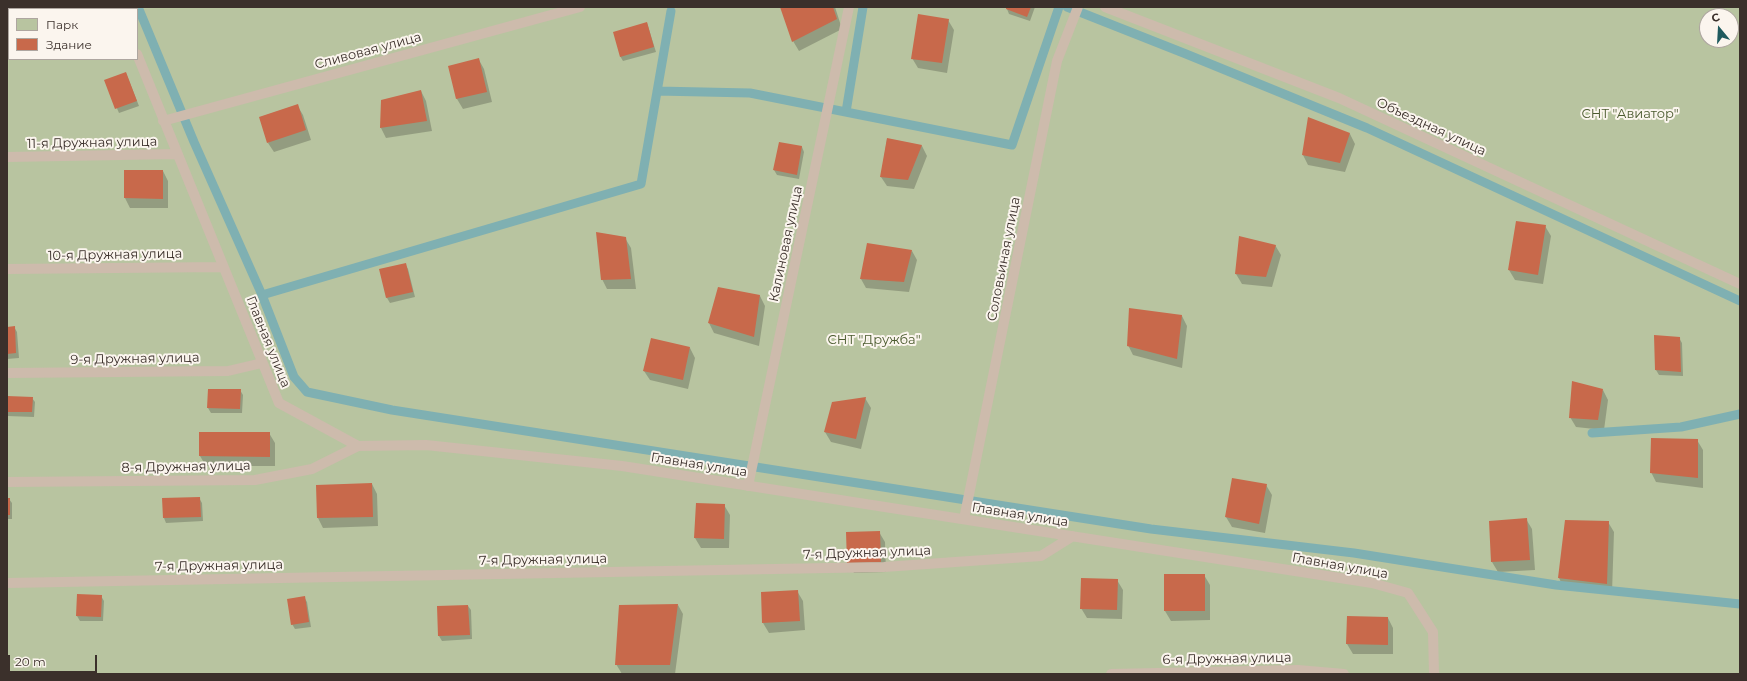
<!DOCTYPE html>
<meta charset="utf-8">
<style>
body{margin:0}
#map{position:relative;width:1747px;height:681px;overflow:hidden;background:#f4ebe1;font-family:Montserrat,sans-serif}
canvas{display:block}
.frame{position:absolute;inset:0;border:8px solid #3b302b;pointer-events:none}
.legend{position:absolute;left:8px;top:8px;width:130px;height:52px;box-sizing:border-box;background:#fbf5ee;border:1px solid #aea6a0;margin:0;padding:5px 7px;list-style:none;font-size:12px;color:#3b302b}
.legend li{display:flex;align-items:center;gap:8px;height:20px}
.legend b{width:20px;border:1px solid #aea6a0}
.north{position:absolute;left:1699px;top:8px;width:40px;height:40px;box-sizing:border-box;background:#fbf5ee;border:1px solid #aea6a0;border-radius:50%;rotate:342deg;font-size:11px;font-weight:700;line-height:16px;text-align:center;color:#3b302b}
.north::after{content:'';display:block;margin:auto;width:14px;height:18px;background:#1f5a5e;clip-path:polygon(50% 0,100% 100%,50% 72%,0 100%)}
.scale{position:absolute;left:8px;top:655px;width:89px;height:18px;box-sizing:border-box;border:2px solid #3b302b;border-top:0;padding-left:5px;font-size:12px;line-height:14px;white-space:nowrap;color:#3b302b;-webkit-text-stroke:3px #fbf5ee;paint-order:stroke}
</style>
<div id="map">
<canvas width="1747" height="681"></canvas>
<div class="frame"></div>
<ul class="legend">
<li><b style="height:11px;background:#b8c4a0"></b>Парк</li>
<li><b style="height:11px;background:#c8694b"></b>Здание</li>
</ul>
<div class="north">С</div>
<div class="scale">20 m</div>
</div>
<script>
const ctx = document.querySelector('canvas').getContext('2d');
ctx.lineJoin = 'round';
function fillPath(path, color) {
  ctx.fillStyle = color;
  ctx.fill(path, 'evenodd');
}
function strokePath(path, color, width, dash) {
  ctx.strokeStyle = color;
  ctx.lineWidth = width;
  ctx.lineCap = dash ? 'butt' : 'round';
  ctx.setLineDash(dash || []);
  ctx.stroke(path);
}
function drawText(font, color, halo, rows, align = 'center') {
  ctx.font = font + ' Montserrat,sans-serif';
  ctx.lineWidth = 4;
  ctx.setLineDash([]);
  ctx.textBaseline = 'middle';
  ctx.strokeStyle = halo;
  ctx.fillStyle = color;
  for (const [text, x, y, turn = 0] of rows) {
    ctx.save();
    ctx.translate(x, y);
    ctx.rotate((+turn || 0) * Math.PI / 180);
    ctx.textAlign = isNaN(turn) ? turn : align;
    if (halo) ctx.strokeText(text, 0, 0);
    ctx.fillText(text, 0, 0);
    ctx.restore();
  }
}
const green = new Path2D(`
 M 7,7 L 1740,7 L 1740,674 L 7,674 ZM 9,9 L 137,9 L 137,59 L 9,59 ZM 1707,16 L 1731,16 L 1731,40 L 1707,40 Z`);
const shadow = new Path2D(`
 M 781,7 L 835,7 L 842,29 L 799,51 L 793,41 Z
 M 1007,7 L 1035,7 L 1030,21 L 1009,14 L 1007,9 Z
 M 948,20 L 954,30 L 947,73 L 918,68 L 912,58 Z
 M 647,23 L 656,52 L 623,61 L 620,56 Z
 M 479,60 L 484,69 L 492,102 L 463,109 L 457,99 L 450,67 Z
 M 126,73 L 139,106 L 119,113 L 105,81 Z
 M 421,91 L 426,101 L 432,131 L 386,138 L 381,128 L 382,101 Z
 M 297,105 L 303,115 L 311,140 L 274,152 L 268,143 Z
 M 1309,119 L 1350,134 L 1355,144 L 1345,172 L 1308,165 L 1303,155 Z
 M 887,139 L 922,146 L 927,156 L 914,189 L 887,186 L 881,177 Z
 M 780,143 L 802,147 L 804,152 L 799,179 L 777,175 L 774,170 Z
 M 125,171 L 163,171 L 168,181 L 168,208 L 130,208 L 125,198 Z
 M 1545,226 L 1551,236 L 1543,284 L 1515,280 L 1509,270 Z
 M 625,238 L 631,248 L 636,289 L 607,289 L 602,279 Z
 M 1275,245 L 1281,255 L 1272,287 L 1242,284 L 1236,274 Z
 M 912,251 L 917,260 L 909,292 L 866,288 L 861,279 Z
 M 405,264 L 408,269 L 415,297 L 390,303 L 387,298 L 380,270 Z
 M 719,288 L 760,296 L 765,306 L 759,346 L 714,333 L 709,323 Z
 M 1182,316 L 1187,326 L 1182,368 L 1133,355 L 1128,345 Z
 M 14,327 L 17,332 L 19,358 L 7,359 L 7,328 Z
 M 1679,338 L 1682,343 L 1683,376 L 1659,375 L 1656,370 Z
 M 690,348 L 695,358 L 688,389 L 650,380 L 644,371 Z
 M 209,390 L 240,390 L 243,395 L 242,413 L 211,413 L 208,408 Z
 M 1603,390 L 1608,400 L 1604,430 L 1576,427 L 1570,417 Z
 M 7,397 L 32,398 L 35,402 L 34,417 L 7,416 Z
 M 865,398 L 871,408 L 861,449 L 831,442 L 825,432 Z
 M 200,433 L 269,433 L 275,443 L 275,466 L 206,466 L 200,456 Z
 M 1697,440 L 1703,450 L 1703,488 L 1656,482 L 1651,472 Z
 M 1233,479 L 1266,485 L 1272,495 L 1265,533 L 1232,527 L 1226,517 Z
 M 372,484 L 377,494 L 378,526 L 323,528 L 318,518 Z
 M 199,498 L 202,503 L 203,521 L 166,523 L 164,518 Z
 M 7,499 L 9,499 L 12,503 L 12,519 L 7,519 Z
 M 724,505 L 730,515 L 729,548 L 701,548 L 695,538 Z
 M 1526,519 L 1532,529 L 1535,570 L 1498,572 L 1492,562 Z
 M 1608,522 L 1614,532 L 1612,593 L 1564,588 L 1559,578 Z
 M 879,532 L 885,542 L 886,572 L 854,573 L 848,563 Z
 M 1204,575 L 1210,585 L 1210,620 L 1171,621 L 1165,611 Z
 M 1117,580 L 1123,590 L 1122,619 L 1087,618 L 1081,608 Z
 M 797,591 L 803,601 L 805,630 L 769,633 L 763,623 Z
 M 101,596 L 104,601 L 103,621 L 80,621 L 77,616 Z
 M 304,597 L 307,602 L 311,627 L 295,629 L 292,624 Z
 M 678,605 L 683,614 L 675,674 L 622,674 L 616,664 Z
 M 468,606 L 471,610 L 472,639 L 442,641 L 439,636 L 438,607 Z
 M 1388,618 L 1393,628 L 1393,654 L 1353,654 L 1347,644 Z`);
const stream = new Path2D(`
 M 138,7 L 194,142 L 262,295 L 294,377 L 307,392 L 392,410 L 1151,529 L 1354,553 L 1556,585 L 1740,604
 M 1067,7 L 1186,54 L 1367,128 L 1740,301
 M 657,91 L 750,93 L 1012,145 L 1059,7
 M 846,112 L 863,7
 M 262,295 L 641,184 L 671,11
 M 1592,433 L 1681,427 L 1740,414`);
const building = new Path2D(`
 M 63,7 L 87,7 L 88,9 L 63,9 Z
 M 780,7 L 833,7 L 837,19 L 792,42 Z
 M 1006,7 L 1031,7 L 1027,17 L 1006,9 Z
 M 918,14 L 949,19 L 942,63 L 911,59 Z
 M 647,22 L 654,47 L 620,57 L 613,32 Z
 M 479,58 L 487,92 L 456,99 L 448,66 Z
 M 126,72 L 137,101 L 115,109 L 104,80 Z
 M 421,90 L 427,121 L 380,128 L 381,100 Z
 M 298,104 L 306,130 L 267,143 L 259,117 Z
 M 1308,117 L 1350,133 L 1340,163 L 1302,155 Z
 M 887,138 L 922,145 L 908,180 L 880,177 Z
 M 779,142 L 802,146 L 797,175 L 773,170 Z
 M 124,170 L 163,170 L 163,199 L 124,198 Z
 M 1516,221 L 1546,225 L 1538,275 L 1508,270 Z
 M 596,232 L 626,237 L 631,279 L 601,280 Z
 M 1239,236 L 1276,245 L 1266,277 L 1235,274 Z
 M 867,243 L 912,250 L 904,282 L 860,279 Z
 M 406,263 L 413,292 L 386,298 L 379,269 Z
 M 718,287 L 760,295 L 754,337 L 708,323 Z
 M 1129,308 L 1182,315 L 1177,359 L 1127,346 Z
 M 15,326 L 16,353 L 7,354 L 7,327 Z
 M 1654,335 L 1680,337 L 1681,372 L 1655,370 Z
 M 651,338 L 690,347 L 683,380 L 643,371 Z
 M 1572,381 L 1603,389 L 1598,420 L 1569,418 Z
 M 208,389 L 241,389 L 240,409 L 207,408 Z
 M 7,396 L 33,397 L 32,412 L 7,412 Z
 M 866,397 L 856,439 L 824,432 L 832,402 Z
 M 199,432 L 270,432 L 270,457 L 199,456 Z
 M 1651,438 L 1698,439 L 1698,478 L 1650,473 Z
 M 1232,478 L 1267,484 L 1259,524 L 1225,517 Z
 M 372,483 L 373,517 L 317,518 L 316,485 Z
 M 200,497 L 201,517 L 163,518 L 162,498 Z
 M 7,498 L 10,498 L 10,515 L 7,515 Z
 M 696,503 L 725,504 L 724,539 L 694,538 Z
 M 1527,518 L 1530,560 L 1491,562 L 1489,521 Z
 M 1565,520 L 1609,521 L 1607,584 L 1558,578 Z
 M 880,531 L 881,562 L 847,563 L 846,532 Z
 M 1164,574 L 1205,574 L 1205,611 L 1164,611 Z
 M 1081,578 L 1118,579 L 1117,610 L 1080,609 Z
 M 798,590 L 800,621 L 762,623 L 761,592 Z
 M 77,594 L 102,595 L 101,617 L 76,616 Z
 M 305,596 L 309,622 L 291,625 L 287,599 Z
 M 678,604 L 670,665 L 615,665 L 619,605 Z
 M 468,605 L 470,635 L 438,636 L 437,606 Z
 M 1347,616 L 1388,617 L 1388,645 L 1346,644 Z`);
const lane = new Path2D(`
 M 118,7 L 119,9
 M 1105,7 L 1339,98 L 1740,284
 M 7,51 L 9,51
 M 137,54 L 279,403 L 358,446 L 426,445 L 622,466 L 1372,583 L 1408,593 L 1433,632 L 1434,674
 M 163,121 L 580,7
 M 7,157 L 177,154
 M 7,269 L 223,267
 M 7,373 L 228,371 L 262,363
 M 7,482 L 255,480 L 312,469 L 358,446
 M 748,486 L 849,7
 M 964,519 L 1057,61 L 1078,7
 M 7,583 L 884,567 L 1041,556 L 1073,536
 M 1111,674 L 1298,670 L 1344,674`);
const streetNames = [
 ["Сливовая улица",368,51,-15],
 ["Объездная улица",1431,127,25],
 ["11-я Дружная улица",92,143,-1],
 ["Калиновая улица",786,244,-78],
 ["10-я Дружная улица",115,255,-1],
 ["Соловьиная улица",1004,259,-79],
 ["Главная улица",268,342,68],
 ["9-я Дружная улица",135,359,-1],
 ["Главная улица",699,465,9],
 ["8-я Дружная улица",186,467,-1],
 ["Главная улица",1020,515,9],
 ["7-я Дружная улица",867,553,-2],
 ["7-я Дружная улица",543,560,-1],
 ["7-я Дружная улица",219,566,-1],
 ["Главная улица",1340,566,10],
 ["6-я Дружная улица",1227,659,-1]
];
const parkNames = [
 ["СНТ \"Авиатор\"",1630,114],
 ["СНТ \"Дружба\"",874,340]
];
fillPath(green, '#b8c4a0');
fillPath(shadow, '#0003');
strokePath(stream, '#7fb0b2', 9);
fillPath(building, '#c8694b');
strokePath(lane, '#cdbbac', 10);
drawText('13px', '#3b302b', '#fbf5ee', streetNames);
drawText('13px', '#4a5a2e', '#fbf5ee', parkNames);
</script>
